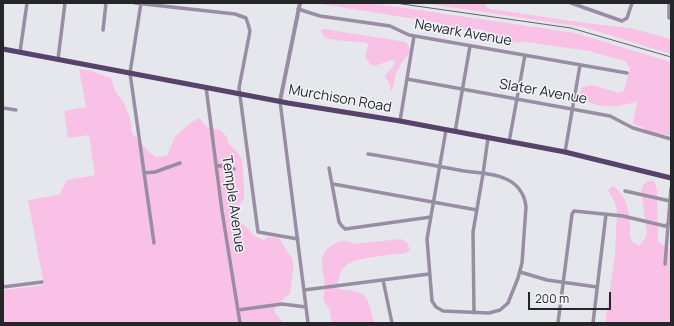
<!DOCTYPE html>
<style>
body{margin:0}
#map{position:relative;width:674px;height:326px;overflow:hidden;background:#e5e7ed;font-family:Manrope,sans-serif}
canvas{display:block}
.frame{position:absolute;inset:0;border:4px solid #252628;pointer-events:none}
.scale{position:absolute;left:528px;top:292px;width:83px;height:18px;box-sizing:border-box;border:2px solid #252628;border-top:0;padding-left:5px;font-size:12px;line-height:14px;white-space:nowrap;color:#252628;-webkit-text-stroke:3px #f2f4fa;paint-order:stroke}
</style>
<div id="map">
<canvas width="674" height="326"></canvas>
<div class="frame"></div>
<div class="scale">200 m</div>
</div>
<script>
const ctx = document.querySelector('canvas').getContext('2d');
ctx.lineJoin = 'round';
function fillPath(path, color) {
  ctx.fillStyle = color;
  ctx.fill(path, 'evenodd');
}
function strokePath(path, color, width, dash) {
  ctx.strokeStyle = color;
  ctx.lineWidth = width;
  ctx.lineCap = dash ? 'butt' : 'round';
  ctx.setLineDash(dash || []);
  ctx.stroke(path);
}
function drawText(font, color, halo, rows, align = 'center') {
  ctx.font = font + ' Manrope,sans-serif';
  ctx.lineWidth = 3;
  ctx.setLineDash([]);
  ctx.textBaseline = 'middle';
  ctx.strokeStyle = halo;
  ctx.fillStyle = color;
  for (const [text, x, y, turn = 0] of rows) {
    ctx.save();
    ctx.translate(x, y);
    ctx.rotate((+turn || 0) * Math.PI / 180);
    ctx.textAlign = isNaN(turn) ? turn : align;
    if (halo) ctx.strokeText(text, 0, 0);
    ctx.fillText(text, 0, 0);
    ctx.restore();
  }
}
const green = new Path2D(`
 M 314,3 L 371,3 L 575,33 L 671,62 L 671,136 L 664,134 L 646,132 L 643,127 L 633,124 L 637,101 C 621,108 591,110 579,95 L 582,87 L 592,85 L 619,93 L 624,91 L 630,68 L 625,61 L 589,51 L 526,42 L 496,43 L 489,37 L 486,31 C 478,27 470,31 461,30 C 453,30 447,26 440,23 Z
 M 422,3 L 486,3 L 486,7 L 490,9 L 586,23 L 630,28 L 671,39 L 671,54 L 583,27 Z
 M 324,29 L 406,42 C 413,52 409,53 404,60 C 400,64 400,68 396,72 L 393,88 L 392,91 L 390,89 L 390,85 L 385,77 L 387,73 L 395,64 L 395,61 L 392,60 L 374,66 L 370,64 L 365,57 L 368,45 L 366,43 C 360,42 329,40 326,38 C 323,36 322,33 321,30 Z
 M 79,69 L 91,71 L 111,78 L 116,93 L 123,101 L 130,118 L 132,133 L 149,152 L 156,157 L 167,156 L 175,137 L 189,124 L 199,118 L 207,127 L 220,130 L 226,136 L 229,144 L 238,153 L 242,160 L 244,184 L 244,199 L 239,205 L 240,221 L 256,237 L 264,240 L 268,237 L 279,238 L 293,260 L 293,271 L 290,293 L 274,308 L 275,313 L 284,323 L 3,323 L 3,290 L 44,285 L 28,200 L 59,195 L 67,180 L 95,175 L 89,135 L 68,138 L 64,111 L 86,107 Z
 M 648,181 L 654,181 L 657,190 L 658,241 L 669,250 L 671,246 L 671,323 L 605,323 L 615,255 L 617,210 L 614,201 L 608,190 L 613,186 C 625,193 630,212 630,225 C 630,230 629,236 632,240 C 633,243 637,244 639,246 L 645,239 L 647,232 L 641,190 L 644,184 Z
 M 401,239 L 407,242 L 410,250 L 406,253 C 393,255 358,257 348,264 C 340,269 337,280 338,289 C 368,292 367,294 374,323 L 332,323 L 330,311 L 323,299 C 331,278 309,255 336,243 C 342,240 348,240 353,244 Z`);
const minor = new Path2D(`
 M 135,3 L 235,14 L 246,18 L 248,24 L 250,31 L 239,88 L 258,232 L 298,239
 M 141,3 L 130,73 L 154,243
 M 571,3 L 622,21 L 627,18 L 632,3
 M 298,9 L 320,16 L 390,26 L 409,35 L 627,73
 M 669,18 L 669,3
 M 103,30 L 106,3
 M 20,52 L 27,3
 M 58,59 L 65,3
 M 407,79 L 610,116 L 633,128 L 671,139
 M 206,87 L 222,211 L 240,323
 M 280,101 L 308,323
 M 3,108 L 16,110
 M 400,121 L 414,36
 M 455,132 L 470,46
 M 509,142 L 525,55
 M 565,152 L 580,65
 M 368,154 C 400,159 432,165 464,171 C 477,173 494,173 506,179 C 518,184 525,195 526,207 L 522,263 L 518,278 L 508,303 L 500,310 L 489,313 L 443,311 L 436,307 L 432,301 L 427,239 L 446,130
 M 216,165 L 234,169
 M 329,168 L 339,222 L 341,225 L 345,229 L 431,217
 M 144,173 L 155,172 L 180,163
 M 333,184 L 477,210
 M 625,191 L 670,201
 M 665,264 L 671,188
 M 520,272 L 547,280 L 597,287
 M 383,280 L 392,323
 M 3,287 L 42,282
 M 304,290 L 429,274
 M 238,310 L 282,304 L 306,307
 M 474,313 L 473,232 L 483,174 L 488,138
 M 558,323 L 572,214 L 574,211 L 623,216 L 665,226 L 671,222
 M 593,323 L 606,214`);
const tertiary = new Path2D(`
 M 280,101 L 300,3`);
const primary = new Path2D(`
 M 3,49 L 288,103 L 400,121 L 565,152 L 671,178`);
const rail = new Path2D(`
 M 395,3 L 571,28 L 671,57`);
const streetNames = [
 ["Newark Avenue",463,33,10],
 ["Slater Avenue",543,92,10],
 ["Murchison Road",340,99,10],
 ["Temple Avenue",233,204,82]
];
fillPath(green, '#f9c1e5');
strokePath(minor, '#988da3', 3.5);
strokePath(tertiary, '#988da3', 4);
strokePath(primary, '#574369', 5);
strokePath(rail, '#606165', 1);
drawText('14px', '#252628', '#f2f4fa', streetNames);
</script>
